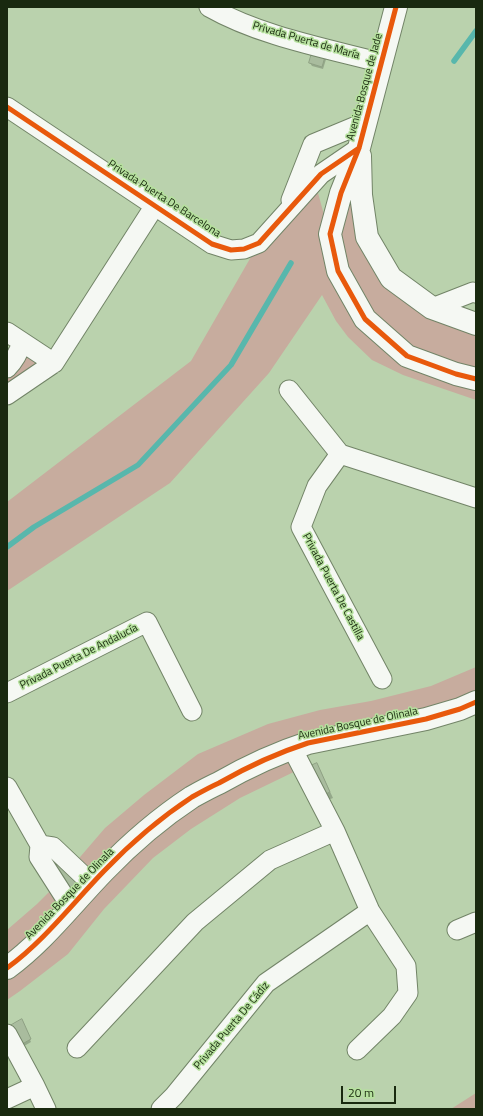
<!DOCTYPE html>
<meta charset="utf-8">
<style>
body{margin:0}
#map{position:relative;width:483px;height:1116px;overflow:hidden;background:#bad2ad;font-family:"Titillium Web",sans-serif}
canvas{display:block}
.frame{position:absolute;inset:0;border:8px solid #19290f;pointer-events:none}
.scale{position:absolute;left:341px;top:1086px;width:55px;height:18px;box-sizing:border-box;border:2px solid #19290f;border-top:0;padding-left:5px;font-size:12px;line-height:14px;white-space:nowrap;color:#19290f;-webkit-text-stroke:3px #b6e19e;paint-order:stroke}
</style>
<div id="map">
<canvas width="483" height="1116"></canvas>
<div class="frame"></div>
<div class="scale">20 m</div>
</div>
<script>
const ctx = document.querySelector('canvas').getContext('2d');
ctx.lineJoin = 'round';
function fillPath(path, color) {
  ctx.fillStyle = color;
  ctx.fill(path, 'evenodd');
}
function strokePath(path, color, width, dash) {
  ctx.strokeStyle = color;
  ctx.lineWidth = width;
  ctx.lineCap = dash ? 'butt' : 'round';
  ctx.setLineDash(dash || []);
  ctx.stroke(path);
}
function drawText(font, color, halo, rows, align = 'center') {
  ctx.font = font + ' "Titillium Web",sans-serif';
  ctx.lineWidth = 3;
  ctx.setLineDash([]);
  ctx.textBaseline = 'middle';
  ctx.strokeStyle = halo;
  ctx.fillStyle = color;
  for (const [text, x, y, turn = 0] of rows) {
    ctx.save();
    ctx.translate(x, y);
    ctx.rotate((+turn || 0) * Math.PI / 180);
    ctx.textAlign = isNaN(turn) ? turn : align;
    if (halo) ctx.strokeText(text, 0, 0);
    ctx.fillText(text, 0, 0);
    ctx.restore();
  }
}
const green = new Path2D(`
 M 318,193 L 329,233 L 341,193 L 361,195 L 391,278 L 476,324 L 476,400 L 403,375 L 372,360 L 348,337 L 336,321 L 322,295 L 269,373 L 170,483 L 7,591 L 7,502 L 191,361 L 259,243 L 287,212 Z
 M 19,352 L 54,363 L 7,395 L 7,368 Z
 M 476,667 L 476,700 L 292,748 L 302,768 L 240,798 L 191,829 L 153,858 L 104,909 L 68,954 L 20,991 L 7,1000 L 7,930 L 37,904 L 56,885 L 105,828 L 144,795 L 198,754 L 268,724 L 320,710 L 371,701 L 431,686 Z
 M 476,1093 L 476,1109 L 451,1109 Z`);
const shadow = new Path2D(`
 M 328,53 L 323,69 L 312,66 L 310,63 Z
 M 320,770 L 333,798 L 323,802 Z
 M 23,1023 L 31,1042 L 19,1049 Z`);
const stream = new Path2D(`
 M 454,61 L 476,31
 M 7,547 L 34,527 L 138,465 L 231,365 L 291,263`);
const building = new Path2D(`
 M 314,46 L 327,50 L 322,67 L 309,63 Z
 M 317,763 L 330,792 L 319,797 L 306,768 Z
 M 42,848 L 86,883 L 71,899 Z
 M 22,1019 L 31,1039 L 17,1047 L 8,1027 Z`);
const street = new Path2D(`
 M 209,7 C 260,36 325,48 382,63
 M 7,107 L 212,244 L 231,250 L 244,249 L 259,243 L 321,174 L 359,148
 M 291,200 L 313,144 L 366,122
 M 432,308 L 473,292 L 476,293
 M 7,332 L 54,363
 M 7,368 C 15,360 19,352 22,342
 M 289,390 L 340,454 L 476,498
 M 7,395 L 54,363 L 154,207
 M 340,454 L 317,486 L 301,527 L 382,679
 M 7,693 L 147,622 L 192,711
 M 292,748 L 335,831 L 370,911 L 406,966 L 408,993 L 392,1016 L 357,1050
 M 7,787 L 40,845 L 39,857 L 71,907
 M 40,845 L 53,847 L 92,884
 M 457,930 L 476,922
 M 7,1034 L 35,1086 L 46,1109
 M 77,1048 L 195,922 L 270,860 L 335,831
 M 7,1099 L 35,1086
 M 161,1109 L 174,1096 L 266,983 L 370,911`);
const secondary = new Path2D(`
 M 396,7 L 359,148 L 341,193 L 330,234 L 338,271 L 365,319 L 407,356 L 456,374 L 476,379
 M 360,156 L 361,195 L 367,237 L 391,278 L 432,308 L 476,324
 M 7,968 C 44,941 72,904 104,871 C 130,844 160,818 192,797 C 201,792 210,787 219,783 C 247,767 277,753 308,743 L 426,719 L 460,709 L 476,702`);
const cycleway = new Path2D(`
 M 396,7 L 359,148 L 341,193 L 330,234 L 338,271 L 365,319 L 407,356 L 456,374 L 476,379
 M 7,107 L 212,244 L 231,250 L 244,249 L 259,243 L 321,174 L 359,148
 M 7,968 C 44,941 72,904 104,871 C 130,844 160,818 192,797 C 201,792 210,787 219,783 C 247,767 277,753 308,743 L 426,719 L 460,709 L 476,702`);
const streetNames = [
 ["Privada Puerta de María",306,41,16],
 ["Avenida Bosque de Jade",365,87,-75],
 ["Privada Puerta De Barcelona",164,199,33],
 ["Privada Puerta De Castilla",333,587,62],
 ["Privada Puerta De Andalucía",79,657,-27],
 ["Avenida Bosque de Olinala",358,724,-12],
 ["Avenida Bosque de Olinala",70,894,-46],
 ["Privada Puerta De Cádiz",232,1026,-50]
];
fillPath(green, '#c7ac9e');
fillPath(shadow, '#0003');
strokePath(stream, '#58b7ac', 5.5);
fillPath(building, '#a9bc9e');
strokePath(building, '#8ea083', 1);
strokePath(street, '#728467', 21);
strokePath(secondary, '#728467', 24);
strokePath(street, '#f5f8f3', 19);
strokePath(secondary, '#f5f8f3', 22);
strokePath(cycleway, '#e8590c', 5);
drawText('11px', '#19290f', '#b6e19e', streetNames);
</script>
